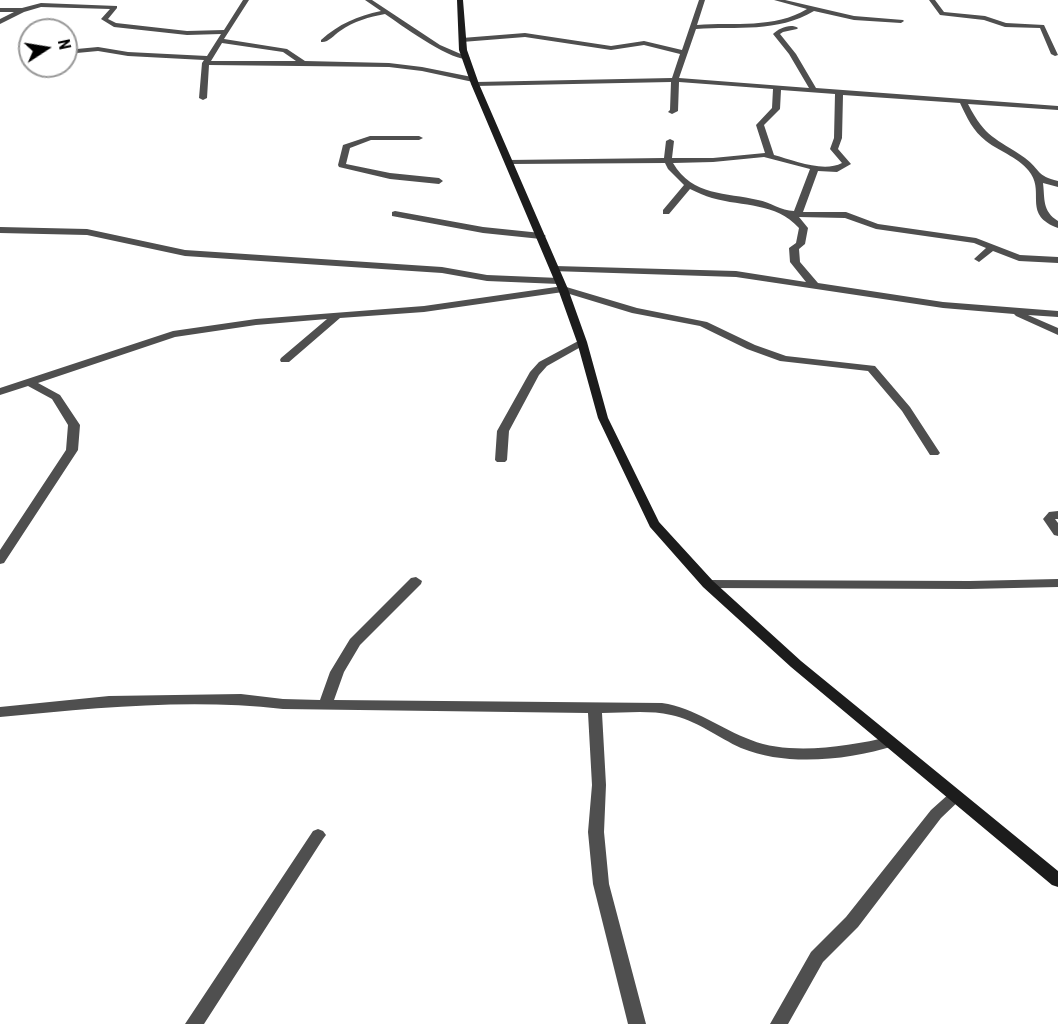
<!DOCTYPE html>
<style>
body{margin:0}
#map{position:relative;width:1058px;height:1024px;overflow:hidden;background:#fff;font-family:"Roboto Condensed",sans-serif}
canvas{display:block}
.north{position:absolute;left:18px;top:18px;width:60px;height:60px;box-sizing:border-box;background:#fff;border:2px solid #999;border-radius:50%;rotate:78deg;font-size:16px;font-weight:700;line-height:24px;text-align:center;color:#000}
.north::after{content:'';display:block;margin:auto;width:21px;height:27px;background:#000;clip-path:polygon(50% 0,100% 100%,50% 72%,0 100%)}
</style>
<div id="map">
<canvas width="1058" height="1024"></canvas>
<div class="north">N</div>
</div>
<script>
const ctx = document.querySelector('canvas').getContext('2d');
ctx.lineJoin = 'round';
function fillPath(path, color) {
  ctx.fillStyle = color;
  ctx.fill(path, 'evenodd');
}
const street = new Path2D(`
 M 243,0 L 249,0 L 224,39 L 287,49 L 305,61 L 389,63 L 422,67 L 477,78 L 476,82 L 672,78 L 680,54 L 644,45 L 611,50 L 525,37 L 462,42 L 459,40 L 462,38 L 525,33 L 611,46 L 644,41 L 682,50 L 699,0 L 705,0 L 697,25 C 735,22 774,29 807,9 L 774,0 L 785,0 L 854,16 L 903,20 L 904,21 L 901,23 L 854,20 L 814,11 C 777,33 737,26 696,29 L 679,78 L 809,88 L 789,54 L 773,34 C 779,28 791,23 798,28 L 797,29 L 783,32 L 780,34 L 796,54 L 816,88 L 1058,106 L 1058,110 L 968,104 C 986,139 995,137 1025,158 C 1041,170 1036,176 1058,181 L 1058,187 L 1043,183 C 1045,199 1042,211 1058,221 L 1058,228 C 1023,215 1044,194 1031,174 C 1021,158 1000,152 986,141 C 973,131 967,118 960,103 L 843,95 L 842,138 L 838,149 L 851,164 L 837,172 L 818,171 L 803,212 L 846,212 L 878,224 L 976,238 L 1020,255 L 1058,257 L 1058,263 L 1019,261 L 993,251 L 979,262 L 974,259 L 986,248 L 974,243 L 876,229 L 845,218 L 799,217 L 808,228 L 805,244 L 799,249 L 800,262 L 818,283 L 943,302 L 1058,311 L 1058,317 L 1028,315 L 1058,328 L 1058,335 L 1016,316 L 1014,314 L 943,308 L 736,277 L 552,271 L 552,267 L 555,266 L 736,271 L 806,282 L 790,262 L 789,248 L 796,243 L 799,228 C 775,202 744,207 712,198 C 705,196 697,192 690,189 L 669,214 L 663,214 L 663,210 L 684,185 L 668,169 L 665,163 L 509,164 L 505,162 L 509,160 L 664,158 L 666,141 L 670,139 L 674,141 L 672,158 L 713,158 L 765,153 L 756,125 L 772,108 L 773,89 L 679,82 L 678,111 L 672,114 L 668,112 L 670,110 L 671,82 L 475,86 L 471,84 L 473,82 L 422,71 L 389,67 L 209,65 L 207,98 L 203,100 L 199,98 L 202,63 L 204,60 L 128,56 L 98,51 L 66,54 L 66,50 L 98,47 L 128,52 L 207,56 L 221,34 L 187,35 L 114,27 L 101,19 L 110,9 L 41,7 L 24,12 L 0,24 L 0,19 L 14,12 L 0,12 L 0,8 L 22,8 L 41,3 L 117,6 L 117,8 L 108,19 L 116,23 L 187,31 L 224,30 ZM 222,43 L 283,52 L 296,61 L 211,61 ZM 781,90 L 835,94 L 834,138 L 830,149 L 842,163 C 823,173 793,160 774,155 L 764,125 L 780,109 ZM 764,157 L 810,169 L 794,211 C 781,211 770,202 758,200 C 726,192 693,197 673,163 L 713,162 Z
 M 365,0 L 372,0 L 440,45 L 470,58 C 455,65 400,24 385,14 C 369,17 354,21 340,31 C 334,35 328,43 321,42 L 321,40 C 339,24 357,16 381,11 Z
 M 929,0 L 935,0 L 944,12 L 985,16 L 1006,23 L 1044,25 L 1058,55 L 1055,56 L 1051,54 L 1040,28 L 1005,27 L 984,20 L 940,15 Z
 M 370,136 L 419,136 L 423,138 L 419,140 L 371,140 L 350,148 L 346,164 L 390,173 L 439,178 L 443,181 L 439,184 L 390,179 L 339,167 L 338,165 L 343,145 Z
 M 395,211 L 483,227 L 541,233 L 546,236 L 541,239 L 483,233 L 392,216 L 392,212 Z
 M 0,227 L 87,229 L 185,250 L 442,267 L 487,275 L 559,278 L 564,281 L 559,284 L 487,281 L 442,273 L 185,256 L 87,235 L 0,233 Z
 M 563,286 L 637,308 L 707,322 L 755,345 L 786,356 L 875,366 L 910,407 L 940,453 L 938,455 L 930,455 L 902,411 L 868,371 L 780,361 L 747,349 L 700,326 L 632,313 L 563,292 L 424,312 L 340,318 L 289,362 L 281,362 L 280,360 L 281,358 L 327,319 L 256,325 L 175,337 L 38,383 L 60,395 L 80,425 L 78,450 L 4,563 L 0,564 L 0,550 L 66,450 L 68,425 L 52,399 L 28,386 L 0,395 L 0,388 L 173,331 L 256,319 L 424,306 Z
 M 582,339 L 586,340 L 586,344 L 547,366 L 539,375 L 509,431 L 507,460 L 505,462 L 497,462 L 495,460 L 497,431 L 530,372 L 539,362 Z
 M 1058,511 L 1058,519 L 1055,519 L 1058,523 L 1058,536 L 1054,535 L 1043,519 L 1049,512 Z
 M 416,577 L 422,581 L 421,584 L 360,645 L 344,672 L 334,700 L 662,703 C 695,708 721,729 751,740 C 791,756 849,746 889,737 L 894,738 L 896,742 L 894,746 C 848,760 787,767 741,748 C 719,738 694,719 671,715 C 649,710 624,713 602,713 L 606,785 L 604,832 L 609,884 L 646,1024 L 628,1024 L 593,884 L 588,832 L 592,785 L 588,713 L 283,709 C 189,698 94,708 0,717 L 0,707 L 109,696 L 241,694 L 283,699 L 320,700 L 330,672 L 350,639 L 411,578 Z
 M 1058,579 L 1058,587 L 970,589 L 708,588 L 702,584 L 708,580 L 970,581 Z
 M 955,791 L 960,793 L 963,797 L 941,818 L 858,927 L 823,962 L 788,1024 L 770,1024 L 811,952 L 846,917 L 931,810 L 950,793 Z
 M 318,829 L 323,831 L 326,835 L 323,839 L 204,1024 L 185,1024 L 313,831 Z`);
const secondary = new Path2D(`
 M 457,0 L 463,0 L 467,50 L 479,84 L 568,289 L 587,342 L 608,418 L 659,522 L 713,581 L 801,661 L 1058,871 L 1058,887 L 1052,885 L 791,667 L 703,587 L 650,527 L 598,418 L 577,342 L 558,289 L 471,84 L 459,50 Z`);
fillPath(street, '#4f4f4f');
fillPath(secondary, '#1c1c1c');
</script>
